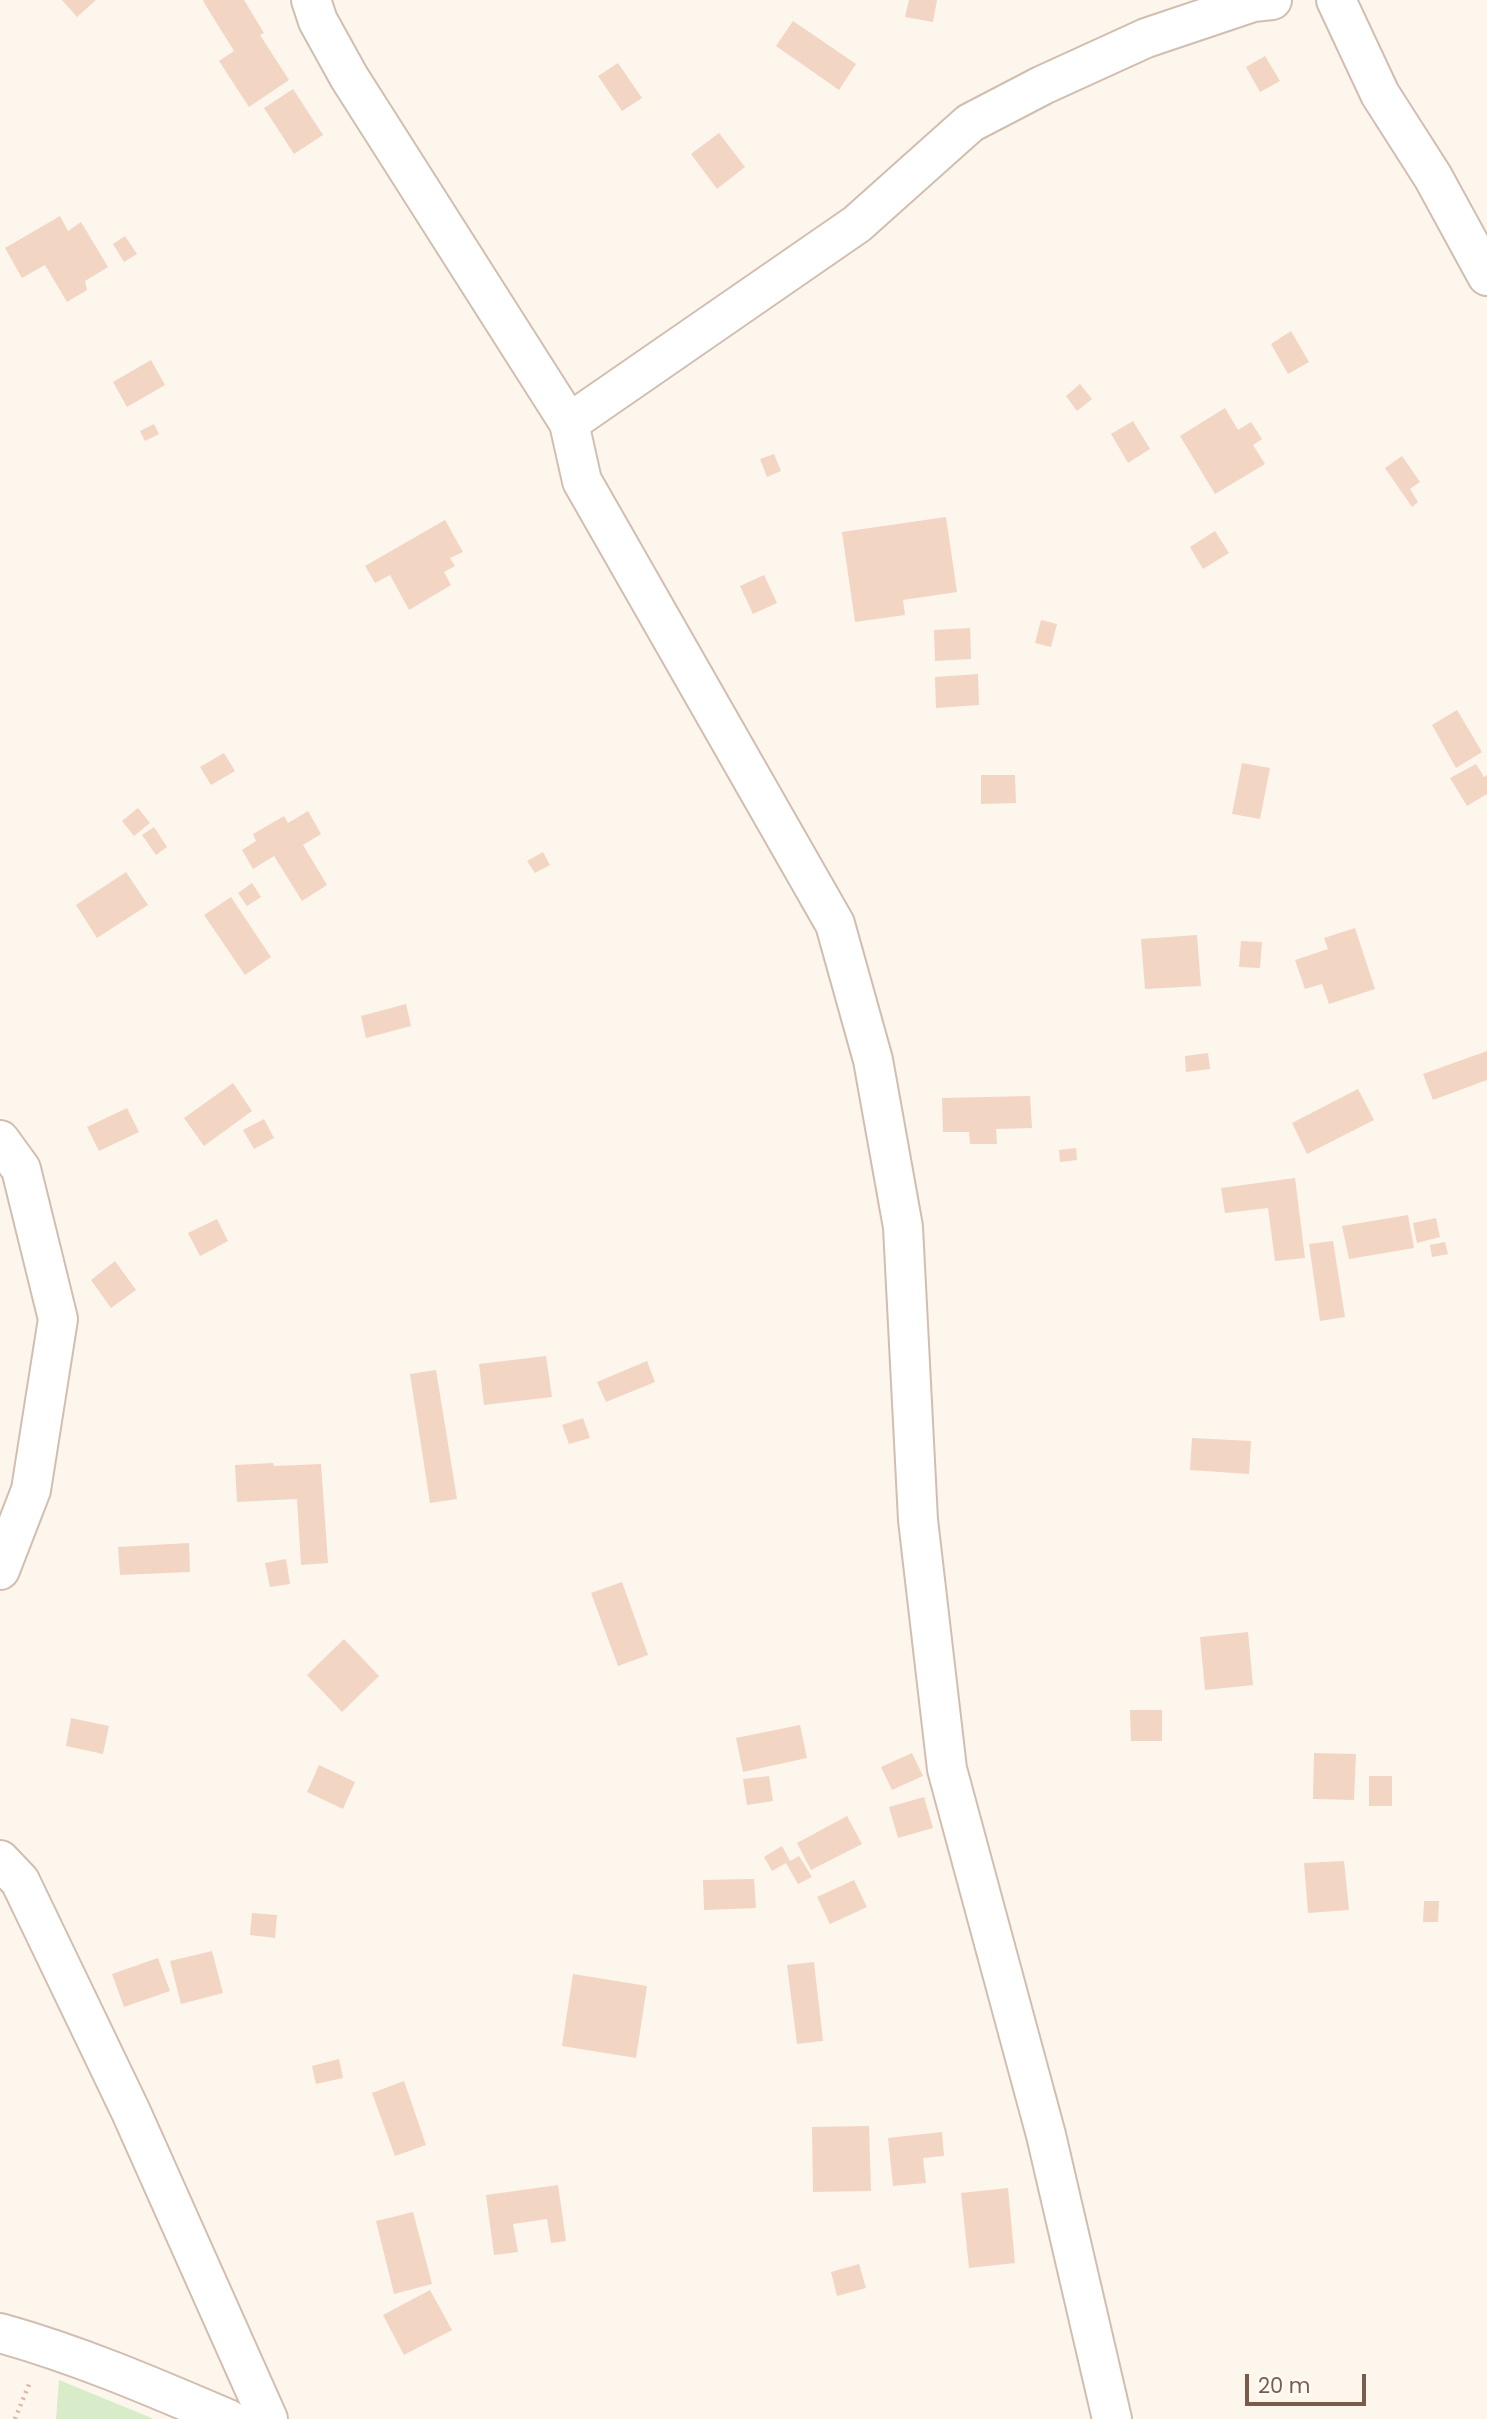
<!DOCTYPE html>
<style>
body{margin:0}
#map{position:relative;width:1487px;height:2419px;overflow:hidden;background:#fdf6ec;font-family:Poppins,sans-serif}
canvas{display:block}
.scale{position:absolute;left:1245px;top:2374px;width:121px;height:32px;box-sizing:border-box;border:4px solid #7a5c4d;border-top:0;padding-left:9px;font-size:21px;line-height:24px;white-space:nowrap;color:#7a5c4d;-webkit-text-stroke:5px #fffaf3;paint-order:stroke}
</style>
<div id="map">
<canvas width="1487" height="2419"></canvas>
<div class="scale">20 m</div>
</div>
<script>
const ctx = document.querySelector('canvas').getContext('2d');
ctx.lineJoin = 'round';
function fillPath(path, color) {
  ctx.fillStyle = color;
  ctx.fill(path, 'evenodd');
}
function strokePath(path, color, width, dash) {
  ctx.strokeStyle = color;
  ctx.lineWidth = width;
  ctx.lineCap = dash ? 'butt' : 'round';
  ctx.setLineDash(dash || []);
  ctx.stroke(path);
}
const green = new Path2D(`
 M 59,2380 L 154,2419 L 56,2419 Z`);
const building = new Path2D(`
 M 62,0 L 96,0 L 77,17 Z
 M 204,0 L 244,0 L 264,33 L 260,35 L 289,80 L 249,107 L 219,61 L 234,51 L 203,1 Z
 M 909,0 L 937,0 L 933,22 L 905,17 Z
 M 793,21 L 856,64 L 839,90 L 776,46 Z
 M 1265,56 L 1280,81 L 1260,92 L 1246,67 Z
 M 618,63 L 642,98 L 622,111 L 598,76 Z
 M 293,89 L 323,135 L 294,154 L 264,108 Z
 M 719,133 L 745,167 L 717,189 L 691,154 Z
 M 60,216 L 68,231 L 81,222 L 108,267 L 85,281 L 87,290 L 67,302 L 45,265 L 22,278 L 5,248 Z
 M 125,236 L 137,254 L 124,262 L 113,244 Z
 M 1291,331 L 1309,362 L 1288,374 L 1271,344 Z
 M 151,360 L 165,385 L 127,407 L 113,382 Z
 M 1080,384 L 1092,399 L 1077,411 L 1066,396 Z
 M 1225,408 L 1238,430 L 1251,422 L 1262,439 L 1253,445 L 1265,464 L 1215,494 L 1180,436 Z
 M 1133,421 L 1150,449 L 1128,463 L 1111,434 Z
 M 154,424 L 159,434 L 145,441 L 140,431 Z
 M 774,454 L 781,471 L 767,477 L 760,459 Z
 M 1402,456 L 1420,482 L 1410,489 L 1418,502 L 1412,507 L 1385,468 Z
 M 946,517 L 957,592 L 903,600 L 905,615 L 855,622 L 842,532 Z
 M 445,520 L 463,552 L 450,558 L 455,566 L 444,572 L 451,585 L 409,610 L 390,575 L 375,583 L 365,566 Z
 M 1215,531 L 1229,553 L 1203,569 L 1190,547 Z
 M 764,575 L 777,603 L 753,614 L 740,586 Z
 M 1041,620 L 1057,624 L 1051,647 L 1035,643 Z
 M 970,628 L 971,659 L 935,661 L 934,630 Z
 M 978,674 L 979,705 L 936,708 L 935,677 Z
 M 1457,710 L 1482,752 L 1456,768 L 1432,725 Z
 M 224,753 L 235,771 L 211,785 L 200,767 Z
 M 1242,763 L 1270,768 L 1260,819 L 1232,814 Z
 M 1476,764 L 1484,777 L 1487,775 L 1487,794 L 1467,806 L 1450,778 Z
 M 981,775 L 1015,775 L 1016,803 L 981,804 Z
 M 138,808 L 150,823 L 134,836 L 122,821 Z
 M 308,811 L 321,834 L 303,845 L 327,885 L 302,901 L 274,856 L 253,869 L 242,850 L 256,841 L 253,834 L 284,816 L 288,823 Z
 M 154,827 L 167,847 L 156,855 L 142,835 Z
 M 543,852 L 550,865 L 535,873 L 527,861 Z
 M 126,872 L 148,905 L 97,938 L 76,905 Z
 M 252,883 L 261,897 L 247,906 L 238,893 Z
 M 231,897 L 271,957 L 245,975 L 204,915 Z
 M 1355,928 L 1375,989 L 1329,1004 L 1322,984 L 1305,989 L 1295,960 L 1328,949 L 1324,938 Z
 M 1197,935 L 1201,986 L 1145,989 L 1141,939 Z
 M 1241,941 L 1262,942 L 1260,968 L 1239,967 Z
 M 406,1004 L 411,1026 L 366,1038 L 361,1016 Z
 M 1487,1051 L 1487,1080 L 1433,1100 L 1423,1074 Z
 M 1208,1053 L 1210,1069 L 1186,1072 L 1185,1056 Z
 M 233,1083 L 252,1111 L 204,1146 L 184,1118 Z
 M 1358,1089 L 1374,1120 L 1307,1154 L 1292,1123 Z
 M 1030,1096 L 1032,1128 L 996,1129 L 997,1144 L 970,1144 L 969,1132 L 943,1132 L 942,1098 Z
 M 127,1108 L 139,1132 L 99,1151 L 87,1127 Z
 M 264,1119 L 274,1138 L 254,1149 L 243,1130 Z
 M 1076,1148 L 1077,1160 L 1060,1162 L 1059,1150 Z
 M 1295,1178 L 1305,1258 L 1275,1261 L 1268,1208 L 1225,1213 L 1221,1188 Z
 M 1408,1215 L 1414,1248 L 1349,1259 L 1342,1226 Z
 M 1436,1218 L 1440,1237 L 1417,1243 L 1413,1223 Z
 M 217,1219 L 228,1241 L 200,1256 L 188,1233 Z
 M 1333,1241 L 1345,1317 L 1320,1321 L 1309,1244 Z
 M 1445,1242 L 1448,1254 L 1432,1257 L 1430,1245 Z
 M 115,1261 L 136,1290 L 111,1308 L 91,1280 Z
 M 546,1356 L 552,1397 L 484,1405 L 479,1364 Z
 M 647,1361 L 655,1382 L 606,1402 L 597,1382 Z
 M 436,1370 L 457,1499 L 430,1503 L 410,1374 Z
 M 583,1418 L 590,1438 L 569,1444 L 562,1425 Z
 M 1192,1438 L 1251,1441 L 1249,1474 L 1190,1470 Z
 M 273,1463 L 274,1466 L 321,1464 L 328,1563 L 301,1565 L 297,1499 L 237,1502 L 235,1465 Z
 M 189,1543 L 190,1572 L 120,1575 L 118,1547 Z
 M 286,1559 L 290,1584 L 270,1587 L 265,1563 Z
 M 622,1582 L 648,1655 L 618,1666 L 591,1593 Z
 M 1248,1632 L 1253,1685 L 1205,1690 L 1200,1637 Z
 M 344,1639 L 379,1676 L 342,1712 L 307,1675 Z
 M 1130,1710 L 1162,1710 L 1162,1741 L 1131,1741 Z
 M 71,1718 L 109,1726 L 103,1754 L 66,1746 Z
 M 800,1725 L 807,1758 L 743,1772 L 736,1738 Z
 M 912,1753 L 923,1776 L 892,1790 L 881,1767 Z
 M 1314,1753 L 1356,1754 L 1354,1800 L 1313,1799 Z
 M 319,1765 L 355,1782 L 343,1809 L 307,1792 Z
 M 769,1776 L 773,1801 L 747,1805 L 743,1779 Z
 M 1369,1776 L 1392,1776 L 1392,1806 L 1369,1806 Z
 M 924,1797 L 933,1828 L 898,1838 L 889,1807 Z
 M 847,1816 L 862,1844 L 811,1870 L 797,1843 Z
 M 782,1846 L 790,1861 L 799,1856 L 812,1877 L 798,1884 L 786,1863 L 772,1871 L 764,1857 Z
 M 1344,1861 L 1349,1910 L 1308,1913 L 1304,1863 Z
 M 754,1879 L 756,1908 L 704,1910 L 703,1880 Z
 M 854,1880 L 867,1907 L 830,1924 L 817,1897 Z
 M 1424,1901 L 1439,1901 L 1438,1922 L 1423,1922 Z
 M 252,1913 L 277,1915 L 275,1938 L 250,1935 Z
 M 212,1951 L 223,1993 L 181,2004 L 170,1961 Z
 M 158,1958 L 170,1991 L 124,2007 L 112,1974 Z
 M 814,1962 L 823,2041 L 797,2044 L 787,1965 Z
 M 573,1974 L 647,1986 L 636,2058 L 562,2046 Z
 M 339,2059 L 343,2078 L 316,2084 L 312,2066 Z
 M 404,2081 L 426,2145 L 395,2156 L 372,2093 Z
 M 869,2126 L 871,2191 L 813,2192 L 812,2127 Z
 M 942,2132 L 944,2156 L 923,2158 L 926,2183 L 893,2186 L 888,2138 Z
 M 558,2185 L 566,2241 L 551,2243 L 547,2219 L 513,2224 L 518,2252 L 494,2255 L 486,2195 Z
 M 1008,2188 L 1015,2263 L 969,2268 L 961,2193 Z
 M 413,2212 L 432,2284 L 394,2294 L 376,2221 Z
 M 859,2264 L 866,2288 L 837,2296 L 831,2272 Z
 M 430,2290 L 452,2330 L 404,2355 L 383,2315 Z`);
const path = new Path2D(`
 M 15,2419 L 30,2382`);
const minor = new Path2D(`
 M 311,0 L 318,21 L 349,77 L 569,423 L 582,481 L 835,924 L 873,1060 L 903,1227 L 918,1520 L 947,1769 L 1046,2135 L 1112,2419
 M 1336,0 L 1380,94 L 1433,177 L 1487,276
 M 569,423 L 857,224 L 970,123 L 1043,85 L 1146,38 L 1253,2 L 1272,0
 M 0,1140 L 21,1169 L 58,1319 L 31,1490 L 0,1570
 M 0,1860 L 20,1881 L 131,2112 L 268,2419
 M 0,2333 C 79,2355 153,2387 228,2419`);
fillPath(green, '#d8ecc9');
fillPath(building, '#f3d5c3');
strokePath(minor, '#d1beb0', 42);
strokePath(path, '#d9b8a5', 4.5, [2, 5]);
strokePath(minor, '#fff', 38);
</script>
